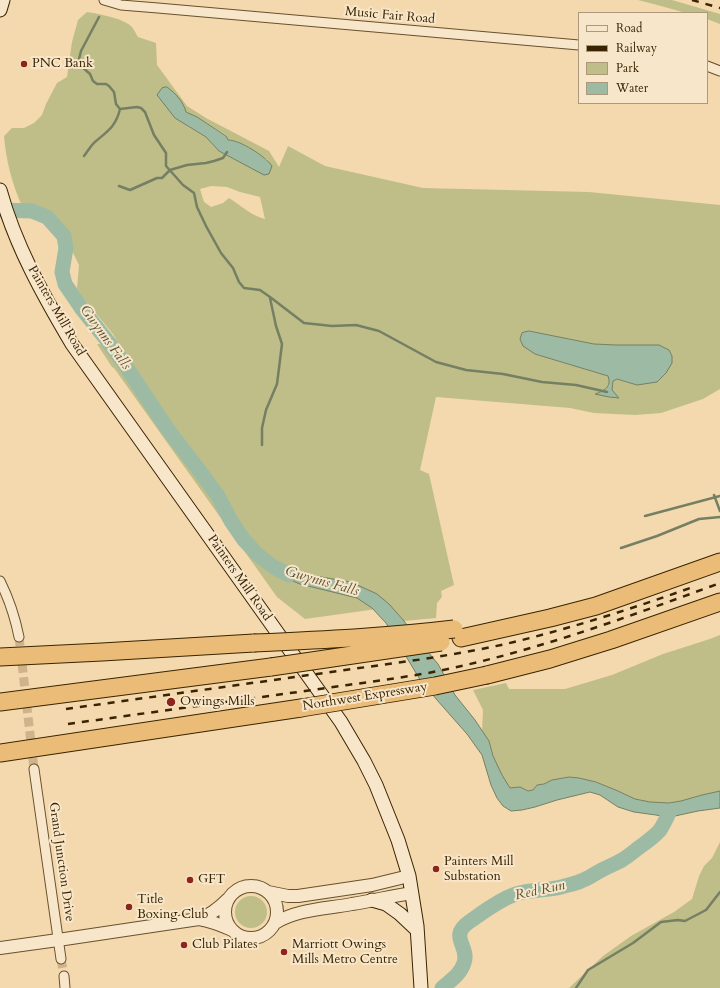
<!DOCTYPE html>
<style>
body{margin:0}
#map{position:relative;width:720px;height:988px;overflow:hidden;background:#f4d8ae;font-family:Cardo,serif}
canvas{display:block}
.legend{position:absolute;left:578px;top:12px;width:130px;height:92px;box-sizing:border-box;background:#f8e6ca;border:1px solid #ac987a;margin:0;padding:5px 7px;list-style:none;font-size:12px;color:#392401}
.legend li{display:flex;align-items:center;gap:8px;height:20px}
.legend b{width:20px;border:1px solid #ac987a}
</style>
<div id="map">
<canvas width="720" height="988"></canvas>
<ul class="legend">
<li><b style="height:5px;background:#f8e6ca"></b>Road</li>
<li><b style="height:5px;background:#392401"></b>Railway</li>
<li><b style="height:11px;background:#bfbe88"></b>Park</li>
<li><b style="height:11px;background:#9dbba4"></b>Water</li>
</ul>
</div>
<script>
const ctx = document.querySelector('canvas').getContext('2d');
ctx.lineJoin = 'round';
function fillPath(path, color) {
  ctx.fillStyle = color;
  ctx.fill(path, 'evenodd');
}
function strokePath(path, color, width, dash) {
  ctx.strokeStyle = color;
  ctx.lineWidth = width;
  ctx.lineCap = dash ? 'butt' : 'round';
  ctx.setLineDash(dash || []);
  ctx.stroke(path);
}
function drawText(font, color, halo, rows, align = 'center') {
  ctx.font = font + ' Cardo,serif';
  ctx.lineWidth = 4;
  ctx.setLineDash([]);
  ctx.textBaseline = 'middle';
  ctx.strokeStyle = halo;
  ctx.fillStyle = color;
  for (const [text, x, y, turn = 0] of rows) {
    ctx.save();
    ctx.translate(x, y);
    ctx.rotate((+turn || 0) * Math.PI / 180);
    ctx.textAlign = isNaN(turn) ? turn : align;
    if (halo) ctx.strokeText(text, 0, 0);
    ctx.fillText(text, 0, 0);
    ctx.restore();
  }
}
const green = new Path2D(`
 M 638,0 L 672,0 L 720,14 L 720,24 L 707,19 L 707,13 L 686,13 L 661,6 Z
 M 87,12 C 99,14 122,18 131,26 C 134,29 136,34 138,37 L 156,43 L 157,65 L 187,106 L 206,118 L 269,151 L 279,167 L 288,146 L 325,166 L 423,188 L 589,192 L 720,205 L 720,389 L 703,399 L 661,413 L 635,415 L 594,413 L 570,408 L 436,397 L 420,470 L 429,474 L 454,585 L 441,591 L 442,597 L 437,603 L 436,618 L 404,621 L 391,607 L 305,619 L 277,597 L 114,368 L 112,367 L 97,344 L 119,345 L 113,334 L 83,298 L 77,288 L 79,265 L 59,224 L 52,215 L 22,206 C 12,184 6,160 4,136 L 12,128 L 24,128 L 34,123 L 42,115 L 46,104 L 57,83 L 67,77 L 72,42 L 78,20 ZM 157,95 L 184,107 L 186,112 L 197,117 L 226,135 L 228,140 C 242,140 256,153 268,160 L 240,162 L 219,151 L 206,137 L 189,127 L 166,105 ZM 211,186 L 227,187 L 240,192 L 260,197 L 265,219 C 252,216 240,205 229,198 L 223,203 L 211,207 L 204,202 L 200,189 ZM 529,331 L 594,344 L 616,345 L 637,385 L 616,379 L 613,381 L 613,386 L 607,388 C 609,383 610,381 608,376 L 535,354 Z
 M 720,635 L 720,791 L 702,795 L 681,801 L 669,803 L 650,802 L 635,799 L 618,791 L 597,782 L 579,778 L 569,777 L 552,780 L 544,784 L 537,785 L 533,790 L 528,791 L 520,787 L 510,788 L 502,775 L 493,756 L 489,741 L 482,732 L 483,710 L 473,690 L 506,683 L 509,689 L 565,689 L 612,675 L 663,654 L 710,639 Z
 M 720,842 L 720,988 L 569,988 L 603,956 L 631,936 L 674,912 L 692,899 L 699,876 L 704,866 L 712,858 Z
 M235 912a16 16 0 1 1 32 0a16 16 0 1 1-32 0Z`);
const water = new Path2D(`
 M 167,87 C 176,94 183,101 186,112 L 197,117 L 226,136 L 228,140 C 240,140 265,156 272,166 L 269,174 L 264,175 L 219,151 L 206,137 L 175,118 L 157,95 L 162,88 Z
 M 529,331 L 594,344 L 616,345 L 659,345 L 669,350 L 672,356 L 672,363 L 666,373 L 657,382 L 637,385 L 617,379 L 613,381 L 612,390 L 619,398 L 609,397 L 595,394 C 604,391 612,387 608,376 L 535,354 L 523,346 L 520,339 L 522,333 Z
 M 274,565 L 280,565 L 292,571 L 315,576 L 351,582 L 377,594 L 389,604 L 404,621 L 418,640 L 438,664 L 455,695 L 475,720 L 489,741 L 493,756 L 502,775 L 510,788 L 520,787 L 528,791 L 533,790 L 537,785 L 544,784 L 552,780 L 569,777 L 579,778 L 596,782 L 618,791 L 635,799 L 650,802 L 669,803 L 681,801 L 702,795 L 720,791 L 720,808 L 698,811 L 675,816 L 667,817 L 656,815 L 634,812 L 618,807 L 600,795 L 590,792 L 557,800 L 535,807 L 522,810 L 511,811 L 503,806 L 497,798 L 491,785 L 482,755 L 467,734 L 437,700 L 419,678 L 386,623 L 372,608 L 357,598 L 300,584 L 276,574 L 272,570 L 272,566 Z`);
const stream = new Path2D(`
 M 99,17 L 81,51 L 79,59 L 80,65 L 90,74 L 93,81 L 97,84 L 106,84 L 109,86 L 114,92 L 116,104 L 120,109 L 137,107 L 141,108 L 145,112 L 154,135 L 166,153 L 166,166 L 183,185 L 194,193 L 197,207 L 206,226 L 221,253 L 233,268 L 239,282 L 244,288 L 260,290 L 270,297 L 304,323 L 332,326 L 356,325 L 379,331 L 436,362 L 466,370 L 503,374 L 542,382 L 576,385 L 607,392
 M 84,156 C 88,151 91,145 96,141 C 108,131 116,126 120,109
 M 119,186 L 130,190 L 157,178 L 162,178 L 170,170 L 187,165 L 206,163 L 214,161 L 223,158 L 227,152
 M 262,445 L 262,428 L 266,410 L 277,384 L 282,344 L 276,326 L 270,298
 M 714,495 L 720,511
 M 645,516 L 720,496
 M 621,548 L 657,536 L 699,519 L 720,517
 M 576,988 L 588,970 L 633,943 L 661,922 L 678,920 L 685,921 L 706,910 L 720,892`);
const river = new Path2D(`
 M 0,210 L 32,211 L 47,217 L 64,236 L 66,248 L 62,272 L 65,284 L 82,309 L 106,339 L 123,362 L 169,431 L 199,470 L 218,496 L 231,521 L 244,540 L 257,554 L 272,566 L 289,575
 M 442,988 C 451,980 460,975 464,963 C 470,946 448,937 469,922 C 482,913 500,899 516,894 C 531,889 546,891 561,887 C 567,885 575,884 581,881 C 588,879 594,874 600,871 C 607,867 615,864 622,860 C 627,857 632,853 637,849 C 645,843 653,838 660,830 C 664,824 667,817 670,811`);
const minorTunnel = new Path2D(`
 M 19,637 L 34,769
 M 61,959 L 64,976`);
const minor = new Path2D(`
 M 104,0 L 121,5 L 158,8 L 579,45
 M 707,66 L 720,71
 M 0,581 C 9,599 15,617 19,637
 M 34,769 L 61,959
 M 64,976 L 65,988`);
const tertiary = new Path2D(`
 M225 912a26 26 0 1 1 52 0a26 26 0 1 1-52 0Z
 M 268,892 L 288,896 L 298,896 L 372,885 L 409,876
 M 199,919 C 211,921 221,925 232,930
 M 275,923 C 298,909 326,909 352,904 C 372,901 392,896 412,893
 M 0,948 L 58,940 L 199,919 C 211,915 219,908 228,899`);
const secondary = new Path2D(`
 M 0,10 L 3,0
 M 0,190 C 15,245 43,295 72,344 L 341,722 L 364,761 L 376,785 L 398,840 L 409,876 L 417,926 L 421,988
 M 372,900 L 386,904 L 400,914 L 417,930`);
const motorway = new Path2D(`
 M 461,638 L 550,618 L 596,606 L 720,562
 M 0,657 L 102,652 L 254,643
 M 487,675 L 550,659 L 611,640 L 720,602
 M 0,702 L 271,667
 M 0,753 L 301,708`);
const rail = new Path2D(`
 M 692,0 L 720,8
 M 66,709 L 424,659 C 454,654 485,649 514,642 C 575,627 634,608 693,587
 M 68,724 C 147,713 226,702 305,691 C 346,685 387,680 428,673 C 528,654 625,618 720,583`);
const motorwayBridge = new Path2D(`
 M 254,643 C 321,640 388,637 454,629
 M 271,667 L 441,642
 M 301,708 L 435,686 L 487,675`);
const markers = [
 [24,64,4,"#8f2418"],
 [171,702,5,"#8f2418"],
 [436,869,4,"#8f2418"],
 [190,880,4,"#8f2418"],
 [129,907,4,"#8f2418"],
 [184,945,4,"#8f2418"],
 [284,952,4,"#8f2418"]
];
const streetNames = [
 ["Music Fair Road",390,16,5],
 ["Painters Mill Road",56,311,60],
 ["Painters Mill Road",239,578,55],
 ["Northwest Expressway",365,697,-9],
 ["Grand Junction Drive",61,862,82]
];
const poiNames = [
 ["PNC Bank",32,64],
 ["Owings Mills",180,702],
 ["Painters Mill",444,862],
 ["Substation",444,877],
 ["GFT",198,880],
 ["Title",137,900],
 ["Boxing Club",137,915],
 ["Club Pilates",192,945],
 ["Marriott Owings",292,945],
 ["Mills Metro Centre",292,960]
];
const waterNames = [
 ["Gwynns Falls",105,338,54],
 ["Gwynns Falls",322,582,16],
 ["Red Run",540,891,-12]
];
fillPath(green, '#bfbe88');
fillPath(water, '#9dbba4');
strokePath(water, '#757f63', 1);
strokePath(stream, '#757f63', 2.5);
strokePath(river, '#9dbba4', 15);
strokePath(minorTunnel, '#cfb48b', 9, [9, 4.5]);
strokePath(minor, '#68512c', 11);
strokePath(tertiary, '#68512c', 14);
strokePath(secondary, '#392401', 15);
strokePath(motorway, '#392401', 19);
strokePath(minor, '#f8e6ca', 9);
strokePath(tertiary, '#f8e6ca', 12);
strokePath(secondary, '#f8e6ca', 13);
strokePath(motorway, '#eabc77', 17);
strokePath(rail, '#392401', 2.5, [7, 7]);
strokePath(motorwayBridge, '#392401', 19, []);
strokePath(motorwayBridge, '#eabc77', 17);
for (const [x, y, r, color] of markers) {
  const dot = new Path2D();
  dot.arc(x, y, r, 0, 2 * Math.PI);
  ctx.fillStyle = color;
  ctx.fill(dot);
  strokePath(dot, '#f8e6ca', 1.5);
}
drawText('13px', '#392401', '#f8e6ca', streetNames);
drawText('13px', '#392401', '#f8e6ca', poiNames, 'left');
drawText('italic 14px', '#575132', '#f8e6ca', waterNames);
</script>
